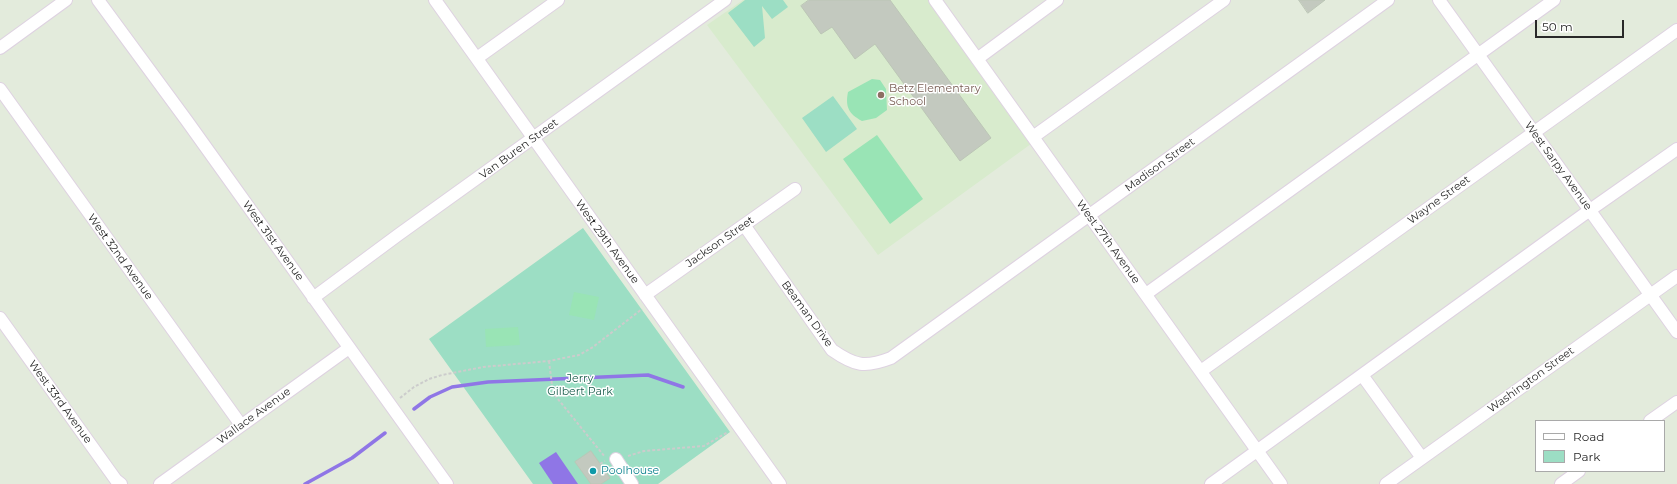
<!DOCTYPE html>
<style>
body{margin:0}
#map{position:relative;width:1677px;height:484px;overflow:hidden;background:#e3ebdc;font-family:Montserrat,sans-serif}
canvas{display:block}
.legend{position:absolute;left:1535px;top:420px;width:130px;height:52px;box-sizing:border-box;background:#fff;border:1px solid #a9a9a9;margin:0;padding:5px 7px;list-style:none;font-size:12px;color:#292929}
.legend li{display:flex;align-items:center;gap:8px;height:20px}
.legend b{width:20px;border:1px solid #a9a9a9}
.scale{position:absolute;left:1535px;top:20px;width:89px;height:18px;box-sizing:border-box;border:2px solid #292929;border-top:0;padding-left:5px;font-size:12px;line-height:14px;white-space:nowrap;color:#292929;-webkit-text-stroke:3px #fff;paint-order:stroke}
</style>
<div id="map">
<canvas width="1677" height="484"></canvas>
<ul class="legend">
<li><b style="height:5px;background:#fff"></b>Road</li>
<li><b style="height:11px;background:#9cdec4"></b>Park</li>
</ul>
<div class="scale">50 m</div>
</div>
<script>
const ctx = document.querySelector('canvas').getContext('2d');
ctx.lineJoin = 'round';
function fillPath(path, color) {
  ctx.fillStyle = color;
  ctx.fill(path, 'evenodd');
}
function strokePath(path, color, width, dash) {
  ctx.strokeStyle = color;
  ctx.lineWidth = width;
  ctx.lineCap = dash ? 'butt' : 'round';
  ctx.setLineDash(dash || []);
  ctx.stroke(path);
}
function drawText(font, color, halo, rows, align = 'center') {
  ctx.font = font + ' Montserrat,sans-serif';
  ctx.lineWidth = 3;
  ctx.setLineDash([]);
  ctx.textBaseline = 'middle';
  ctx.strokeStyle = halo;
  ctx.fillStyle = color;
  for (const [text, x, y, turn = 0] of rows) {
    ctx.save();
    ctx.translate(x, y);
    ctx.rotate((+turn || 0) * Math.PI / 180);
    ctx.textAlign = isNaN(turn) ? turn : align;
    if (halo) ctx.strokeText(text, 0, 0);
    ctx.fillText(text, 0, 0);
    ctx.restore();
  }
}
const education = new Path2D(`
 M 743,0 L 935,0 L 1035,141 L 878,255 L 707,25 Z`);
const green = new Path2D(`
 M 745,0 L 783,0 L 788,7 L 772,19 L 762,6 L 765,38 L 754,47 L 728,13 Z
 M 833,96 L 857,129 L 826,152 L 802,118 Z
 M 583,228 L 730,432 L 658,484 L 533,484 L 429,339 Z`);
const pitch = new Path2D(`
 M 872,79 L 880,80 L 886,89 L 887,110 L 876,118 L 862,121 C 849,114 845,107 848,92 Z
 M 877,135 L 923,199 L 890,224 L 843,159 Z
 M 574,292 L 599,297 L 594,320 L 569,315 Z
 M 518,327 L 520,345 L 486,347 L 485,329 Z`);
const water = new Path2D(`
 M 556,452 L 578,484 L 553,484 L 539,463 Z`);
const stream = new Path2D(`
 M 414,409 L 430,397 L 452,387 L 488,382 L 648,375 L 683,387
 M 305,484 L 352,458 L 385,433`);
const building = new Path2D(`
 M 809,0 L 890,0 L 991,138 L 960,161 L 875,44 L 855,59 L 832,27 L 821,34 L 801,6 Z
 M 1299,0 L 1325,0 L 1308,13 Z
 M 591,451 L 610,478 L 601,484 L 591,484 L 575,462 Z`);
const path = new Path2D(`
 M 549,361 L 553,393 L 605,457
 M 400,398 L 414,387 L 429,379 L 442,375 L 483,367 L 549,361 L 579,355 L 593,347 L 642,309
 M 628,456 L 644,451 L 704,446 L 728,432
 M 600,464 L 605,461`);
const minor = new Path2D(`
 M 98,0 L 187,121 L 447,484
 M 435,0 L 780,484
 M 935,0 L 1281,484
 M 1439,0 L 1677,332
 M 0,48 L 66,0
 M 477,58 L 558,0
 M 977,59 L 1057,0
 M 0,89 L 241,425
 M 1033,137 L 1224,0
 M 744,225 L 832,350 C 855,366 865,368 891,358 L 1388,0
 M 1146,294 L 1554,0
 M 645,295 L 795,189
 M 313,298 L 398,235 L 725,0
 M 0,318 L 116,480 L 121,484
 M 1201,371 L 1677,30
 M 1362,375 L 1422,458
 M 1650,421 L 1677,402
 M 616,459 L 632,484
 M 160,484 L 349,348
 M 1211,484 L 1590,210 L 1677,149
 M 1386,484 L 1677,276
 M 1561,484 L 1579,471`);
const markers = [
 [881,95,4,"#8d6e63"],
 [593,471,4,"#0f9aa8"]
];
const educationNames = [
 ["Betz Elementary",889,89],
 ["School",889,102]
];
const streetNames = [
 ["Van Buren Street",519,149,-36],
 ["Madison Street",1160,165,-36],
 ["West Sarpy Avenue",1558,166,54],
 ["Wayne Street",1439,200,-36],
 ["West 31st Avenue",273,241,54],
 ["West 29th Avenue",607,242,54],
 ["Jackson Street",720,242,-35],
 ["West 27th Avenue",1108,242,54],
 ["West 32nd Avenue",120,257,54],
 ["Beaman Drive",807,314,54],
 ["Washington Street",1531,380,-36],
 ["West 33rd Avenue",60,402,54],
 ["Wallace Avenue",254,416,-36]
];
const parkNames = [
 ["Jerry",580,379],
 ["Gilbert Park",580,392]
];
const cultureNames = [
 ["Poolhouse",601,471]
];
fillPath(education, '#d8ebcd');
fillPath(green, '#9cdec4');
fillPath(pitch, '#99e4b5');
fillPath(water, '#8f76e6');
strokePath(stream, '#8f76e6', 3.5);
fillPath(building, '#c3c9bf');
strokePath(building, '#bcc6b6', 1);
strokePath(minor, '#ded2e1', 14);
strokePath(path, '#ccc', 2, [3, 2]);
strokePath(minor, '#fff', 12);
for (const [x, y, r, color] of markers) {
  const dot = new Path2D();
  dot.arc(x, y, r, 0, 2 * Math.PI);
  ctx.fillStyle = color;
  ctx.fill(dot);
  strokePath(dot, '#fff', 1.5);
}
drawText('11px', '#785e54', '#fff', educationNames, 'left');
drawText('11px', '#292929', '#fff', streetNames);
drawText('11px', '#1f6150', '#fff', parkNames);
drawText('11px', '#0d838f', '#fff', cultureNames, 'left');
</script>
